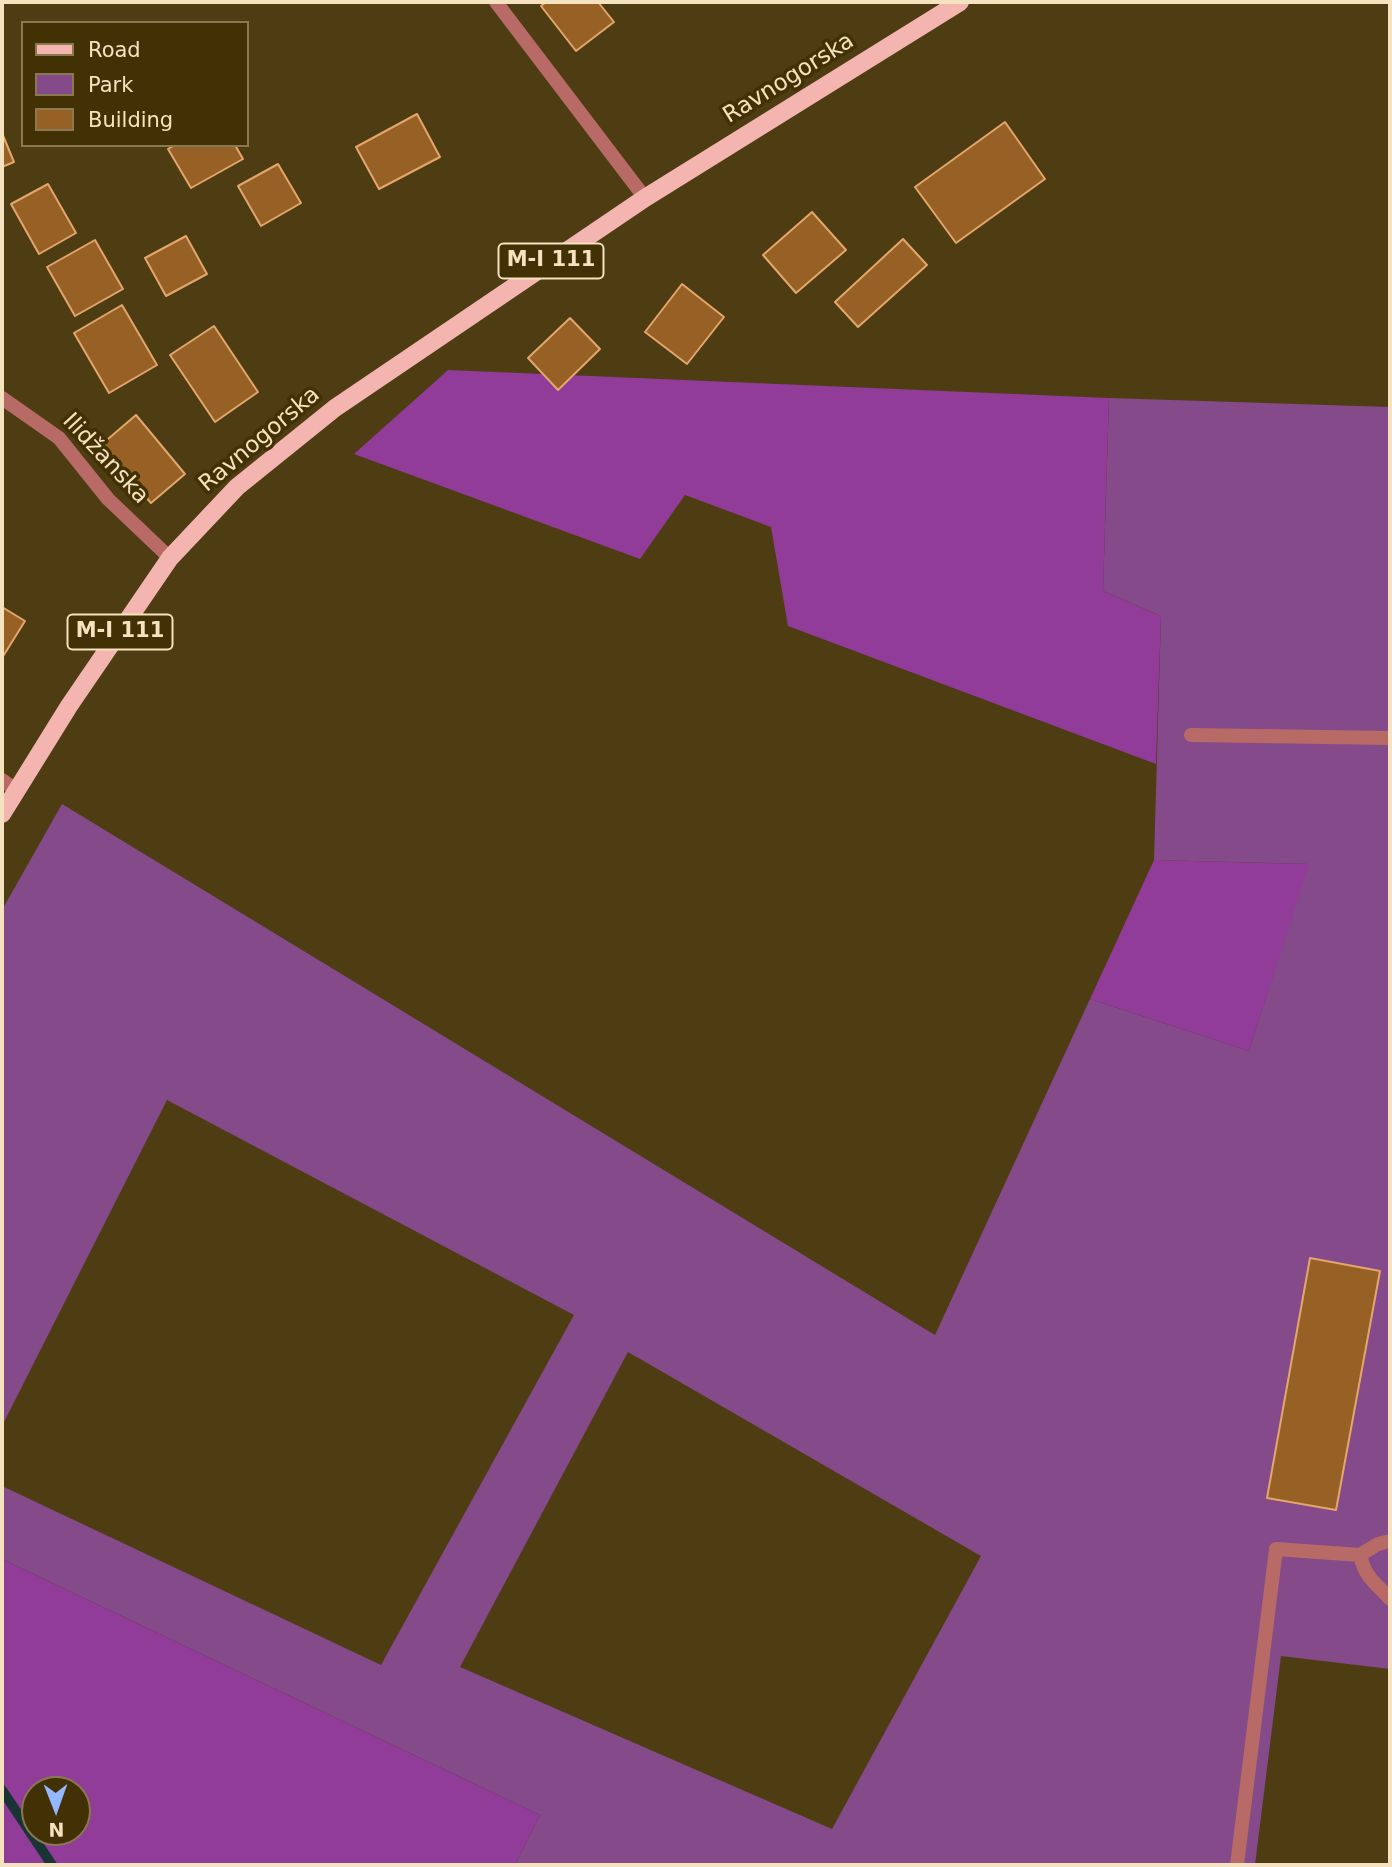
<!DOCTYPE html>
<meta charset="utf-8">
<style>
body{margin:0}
#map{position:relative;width:1392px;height:1867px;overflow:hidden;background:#4e3c13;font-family:"DejaVu Sans",sans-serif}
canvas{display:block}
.frame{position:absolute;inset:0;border:4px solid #f5e2be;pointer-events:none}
.legend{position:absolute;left:21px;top:21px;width:228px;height:126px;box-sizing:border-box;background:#433106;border:2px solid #8a7850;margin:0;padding:9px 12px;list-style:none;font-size:21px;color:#f5e2be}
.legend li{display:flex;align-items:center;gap:14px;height:35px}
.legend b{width:35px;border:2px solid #8a7850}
.north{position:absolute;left:21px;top:1776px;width:70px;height:70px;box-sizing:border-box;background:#433106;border:2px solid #8a7850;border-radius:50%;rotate:179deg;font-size:19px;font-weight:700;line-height:28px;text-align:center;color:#f5e2be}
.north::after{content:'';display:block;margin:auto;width:24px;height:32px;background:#95b7fd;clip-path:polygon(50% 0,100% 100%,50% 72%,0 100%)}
</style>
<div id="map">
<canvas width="1392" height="1867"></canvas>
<div class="frame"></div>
<ul class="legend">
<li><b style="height:9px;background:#f4b4af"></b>Road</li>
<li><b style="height:19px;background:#844a89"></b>Park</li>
<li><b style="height:19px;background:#976024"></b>Building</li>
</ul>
<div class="north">N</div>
</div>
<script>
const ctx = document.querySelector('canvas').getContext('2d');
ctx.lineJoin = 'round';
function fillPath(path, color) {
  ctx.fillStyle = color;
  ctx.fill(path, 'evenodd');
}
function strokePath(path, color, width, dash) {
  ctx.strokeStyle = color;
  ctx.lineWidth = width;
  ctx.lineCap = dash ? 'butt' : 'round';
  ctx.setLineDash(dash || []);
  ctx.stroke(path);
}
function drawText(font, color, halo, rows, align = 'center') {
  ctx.font = font + ' "DejaVu Sans",sans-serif';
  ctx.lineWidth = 7;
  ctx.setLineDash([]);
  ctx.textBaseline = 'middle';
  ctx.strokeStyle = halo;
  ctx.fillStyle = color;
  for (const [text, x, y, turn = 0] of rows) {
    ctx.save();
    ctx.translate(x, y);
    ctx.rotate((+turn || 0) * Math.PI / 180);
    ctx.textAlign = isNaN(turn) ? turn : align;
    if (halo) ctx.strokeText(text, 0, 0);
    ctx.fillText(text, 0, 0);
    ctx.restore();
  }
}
const green = new Path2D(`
 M 1109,398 L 1390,407 L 1390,1669 L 1281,1656 L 1255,1865 L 515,1865 L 540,1815 L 2,1559 L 2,1486 L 381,1665 L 574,1315 L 167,1100 L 2,1426 L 2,910 L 62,804 L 935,1335 L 1090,999 L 1249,1051 L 1308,864 L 1154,860 L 1161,616 L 1103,591 ZM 628,1352 L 981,1556 L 832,1829 L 460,1667 Z`);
const forest = new Path2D(`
 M 448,370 L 1109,398 L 1103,591 L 1161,616 L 1156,764 L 788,626 L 771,527 L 685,495 L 640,559 L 354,454 Z
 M 1154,860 L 1309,864 L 1249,1051 L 1090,999 Z
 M 2,1559 L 540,1815 L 515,1865 L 2,1865 ZM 35,1790 L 77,1790 L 77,1832 L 35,1832 Z`);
const stream = new Path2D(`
 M 2,1790 L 52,1865`);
const building = new Path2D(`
 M 546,2 L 598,2 L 614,22 L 576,51 L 541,6 Z
 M 417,114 L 440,157 L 379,189 L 356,147 Z
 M 1005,122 L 1045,179 L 956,243 L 915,187 Z
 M 2,133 L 14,162 L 2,167 Z
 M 175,145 L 235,145 L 243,159 L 191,188 L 168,149 Z
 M 278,164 L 301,203 L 261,226 L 238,186 Z
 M 48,184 L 76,233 L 39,254 L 11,204 Z
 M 812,212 L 846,250 L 796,293 L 763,255 Z
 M 186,236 L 207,274 L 166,296 L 145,258 Z
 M 903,239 L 927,265 L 858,327 L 835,302 Z
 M 95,240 L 123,289 L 75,316 L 47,267 Z
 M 682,284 L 724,317 L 687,364 L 645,332 Z
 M 122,305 L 157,365 L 109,393 L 74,333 Z
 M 570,318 L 600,349 L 558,390 L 528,358 Z
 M 214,326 L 258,392 L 215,422 L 170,355 Z
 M 136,415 L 185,474 L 151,503 L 101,445 Z
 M 2,607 L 25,621 L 2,658 Z
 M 1310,1258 L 1380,1271 L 1336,1510 L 1267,1498 Z`);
const street = new Path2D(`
 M 496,2 L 645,198
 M 2,398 L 59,438 L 108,499 L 170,558
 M 1191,735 L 1390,738
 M 2,780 L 16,790
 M 1390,1541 L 1378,1544 L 1360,1555 C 1365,1578 1376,1583 1390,1599
 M 1237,1865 L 1276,1549 L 1360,1555`);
const primary = new Path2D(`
 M 2,814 L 69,706 L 170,558 L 237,487 L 335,408 L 645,198 L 960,2`);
const shields = [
 [551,261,105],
 [120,632,105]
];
const shieldNames = [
 ["M-I 111",551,261],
 ["M-I 111",120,632]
];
const streetNames = [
 ["Ravnogorska",789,79,-32],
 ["Ravnogorska",260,440,-40],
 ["Ilidžanska",105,459,47]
];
fillPath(green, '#844a89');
fillPath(forest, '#903c98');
strokePath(stream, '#1a3436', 10);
fillPath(building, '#976024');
strokePath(building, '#e3a66c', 2);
strokePath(street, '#b86b66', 14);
strokePath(primary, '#f4b4af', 18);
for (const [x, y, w] of shields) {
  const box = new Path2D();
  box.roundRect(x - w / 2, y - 17.5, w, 35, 5);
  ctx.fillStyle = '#433106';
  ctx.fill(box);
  strokePath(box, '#f5e2be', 2);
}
drawText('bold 21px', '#f5e2be', null, shieldNames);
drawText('23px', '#f5e2be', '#433106', streetNames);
</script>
